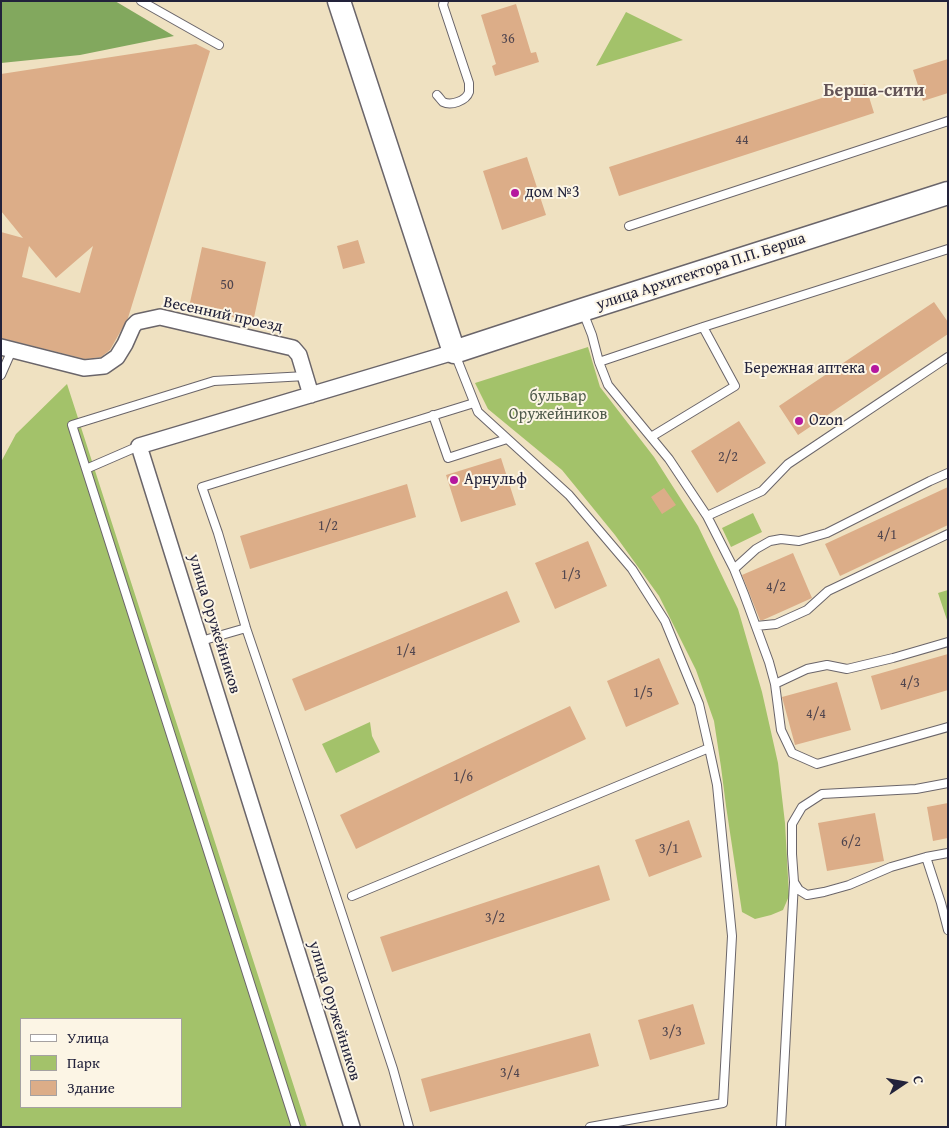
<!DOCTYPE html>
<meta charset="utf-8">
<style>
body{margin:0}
#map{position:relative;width:949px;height:1128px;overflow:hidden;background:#efe1c1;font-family:"Gentium Book Plus",serif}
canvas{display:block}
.frame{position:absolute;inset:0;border:2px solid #22223b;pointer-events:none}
.legend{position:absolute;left:20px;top:1018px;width:162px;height:90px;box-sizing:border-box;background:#fcf5e5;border:1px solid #a5a1a1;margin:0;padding:6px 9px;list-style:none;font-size:15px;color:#22223b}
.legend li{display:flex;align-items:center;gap:10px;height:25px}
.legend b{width:25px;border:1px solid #a5a1a1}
.north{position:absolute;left:879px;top:1058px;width:50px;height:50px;-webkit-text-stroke:4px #fcf5e5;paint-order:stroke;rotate:78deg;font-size:14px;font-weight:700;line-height:20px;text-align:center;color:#22223b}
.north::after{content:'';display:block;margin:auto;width:18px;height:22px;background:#22223b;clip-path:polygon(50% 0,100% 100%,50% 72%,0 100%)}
</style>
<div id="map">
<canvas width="949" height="1128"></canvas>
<div class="frame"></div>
<ul class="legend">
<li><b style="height:6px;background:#fff"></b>Улица</li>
<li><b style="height:14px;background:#a3c26a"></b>Парк</li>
<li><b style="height:14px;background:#dcad88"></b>Здание</li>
</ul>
<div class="north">С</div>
</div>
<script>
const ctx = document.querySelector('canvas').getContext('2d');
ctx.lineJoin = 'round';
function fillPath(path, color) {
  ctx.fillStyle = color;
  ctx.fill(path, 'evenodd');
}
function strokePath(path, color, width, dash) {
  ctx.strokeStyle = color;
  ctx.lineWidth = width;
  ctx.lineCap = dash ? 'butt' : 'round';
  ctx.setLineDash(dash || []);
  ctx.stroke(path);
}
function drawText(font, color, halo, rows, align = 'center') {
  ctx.font = font + ' "Gentium Book Plus",serif';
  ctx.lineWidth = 4;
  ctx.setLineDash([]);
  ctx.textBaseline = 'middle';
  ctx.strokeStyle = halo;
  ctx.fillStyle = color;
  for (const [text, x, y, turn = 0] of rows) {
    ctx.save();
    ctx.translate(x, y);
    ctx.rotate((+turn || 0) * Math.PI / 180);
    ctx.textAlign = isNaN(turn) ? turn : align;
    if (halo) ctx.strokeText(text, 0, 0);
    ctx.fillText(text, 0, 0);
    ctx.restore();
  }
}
const green = new Path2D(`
 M 626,12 L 683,40 L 596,66 Z
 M 588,347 L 600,387 L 654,457 L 698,526 L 738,609 L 762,692 L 778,763 L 785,823 L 789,896 L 783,910 L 771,915 L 755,919 L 742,912 L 726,806 L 721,767 L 714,721 L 696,670 L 659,596 L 615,535 L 562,470 L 488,409 L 475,383 Z
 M 67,384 L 307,1127 L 1,1127 L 1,462 L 16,434 ZM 21,1019 L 181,1019 L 181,1107 L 21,1107 Z
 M 753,513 L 762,532 L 731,547 L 722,528 Z
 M 948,590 L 948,623 L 938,593 Z
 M 370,722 L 372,736 L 380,752 L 336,773 L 322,744 Z`);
const forest = new Path2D(`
 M 1,1 L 115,1 L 174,36 L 80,55 L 1,63 Z`);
const building = new Path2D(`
 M 516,4 L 531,53 L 536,52 L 539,62 L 495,76 L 492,66 L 496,64 L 481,15 Z
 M 196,44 L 210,51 L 128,318 L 110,350 L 101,357 L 85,359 L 1,338 L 1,232 L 23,238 L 1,211 L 1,74 ZM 29,246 L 56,278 L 93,246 L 80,293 L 22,277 Z
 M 948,59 L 948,93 L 923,101 L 913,70 Z
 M 865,84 L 874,113 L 619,196 L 609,167 Z
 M 527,157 L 546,215 L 502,230 L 483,171 Z
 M 358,240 L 365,263 L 343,269 L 337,246 Z
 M 202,247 L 266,262 L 253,322 L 189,307 Z
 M 934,302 L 948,322 L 948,334 L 798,435 L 779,406 Z
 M 739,421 L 766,463 L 717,493 L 691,451 Z
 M 501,458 L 516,505 L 461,522 L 446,475 Z
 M 407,484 L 416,517 L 250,569 L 240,536 Z
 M 948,487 L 948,525 L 840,576 L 825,544 Z
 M 664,488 L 676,505 L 662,514 L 651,497 Z
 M 588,541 L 607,586 L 555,609 L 535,563 Z
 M 793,553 L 812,598 L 763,620 L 760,620 L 742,575 Z
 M 507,591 L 520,622 L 305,711 L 292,679 Z
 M 948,654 L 948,690 L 881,710 L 871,676 Z
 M 659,658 L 679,704 L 626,727 L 607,681 Z
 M 837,682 L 851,730 L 795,745 L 782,697 Z
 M 570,706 L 586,739 L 356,849 L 340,815 Z
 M 948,803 L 948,838 L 933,841 L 927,807 Z
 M 875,813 L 884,861 L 827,871 L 818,823 Z
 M 689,820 L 702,857 L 649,877 L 635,840 Z
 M 599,865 L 610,900 L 392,972 L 380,937 Z
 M 693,1004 L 705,1044 L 650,1060 L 638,1020 Z
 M 590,1033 L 599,1066 L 430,1112 L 421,1079 Z`);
const lane = new Path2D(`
 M 141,1 L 219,45
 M 437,95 C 439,97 441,100 443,102 C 451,106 466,101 469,92 C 469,91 469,84 469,83 L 443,5 L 444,1
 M 629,226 L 948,121
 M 583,312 L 592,335 L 599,362 L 608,385 L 669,459 L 707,516 L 734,569 L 744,594 L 769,662 L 775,684 L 781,730 L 792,753 L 817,764 L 948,727
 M 599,362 L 703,327 L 948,249
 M 1,375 L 12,350
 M 433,415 L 448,458 L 507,439
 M 651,437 L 735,386 L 703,327
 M 86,469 L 139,446
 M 707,516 L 762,491 L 788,464 L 948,357
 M 734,569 L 756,549 L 770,541 L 781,539 L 799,541 L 827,533 L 930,481 L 948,473
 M 756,626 L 776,624 L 807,610 L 828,591 L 948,534
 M 201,641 L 246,628
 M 775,684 L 807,669 L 827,665 L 847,669 L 893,658 L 948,642
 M 948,783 L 916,789 L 822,794 L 802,807 L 792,824 L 792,854 L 794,882 L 799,890 L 807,895 L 824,892 L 849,885 L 891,867 L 926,857 L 948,853
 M 926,857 L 941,903 L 948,930
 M 352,896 L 709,748 L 699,704 L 665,621 L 632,569 L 569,495 L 478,412 L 455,354
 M 296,1127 L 72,425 L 214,381 L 306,376
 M 409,1127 L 393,1069 L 310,817 L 246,628 L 218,533 L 202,487 L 474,403
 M 590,1127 L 723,1103 L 732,936 L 717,785 L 709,748
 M 781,1127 L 794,882`);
const street = new Path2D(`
 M 1,347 L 84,368 L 104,366 L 117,357 L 125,344 L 133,326 L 137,322 L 160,317 L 293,348 L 299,355 L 311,395
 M 352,1127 L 139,446 L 454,352`);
const secondary = new Path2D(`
 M 339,1 L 454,352 L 582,310 L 948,193`);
const markers = [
 [515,193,5,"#b5179e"],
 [875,369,5,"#b5179e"],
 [799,421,5,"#b5179e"],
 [454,480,5,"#b5179e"]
];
const numberNames = [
 ["36",508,39],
 ["44",742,140],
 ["50",227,285],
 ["2/2",728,457],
 ["1/2",328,526],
 ["4/1",887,535],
 ["1/3",571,575],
 ["4/2",776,587],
 ["1/4",406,651],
 ["4/3",910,683],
 ["1/5",643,693],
 ["4/4",816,714],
 ["1/6",463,777],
 ["6/2",851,842],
 ["3/1",669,849],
 ["3/2",495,918],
 ["3/3",672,1032],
 ["3/4",510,1073]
];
const poiNames = [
 ["дом №3",525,193],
 ["Бережная аптека",865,369,"right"],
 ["Ozon",809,421],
 ["Арнульф",464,480]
];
const streetNames = [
 ["улица Архитектора П.П. Берша",701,272,-18],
 ["Весенний проезд",223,315,12],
 ["улица Оружейников",214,624,73],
 ["улица Оружейников",334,1011,73]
];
const parkNames = [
 ["бульвар",558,397],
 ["Оружейников",558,415]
];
const neighbourhoodNames = [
 ["Берша-сити",874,91]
];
fillPath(green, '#a3c26a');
fillPath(forest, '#82a85e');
fillPath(building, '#dcad88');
strokePath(lane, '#6a656a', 10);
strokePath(street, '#6a656a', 18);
strokePath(secondary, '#6a656a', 25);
strokePath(lane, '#fff', 8);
strokePath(street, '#fff', 15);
strokePath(secondary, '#fff', 22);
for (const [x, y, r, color] of markers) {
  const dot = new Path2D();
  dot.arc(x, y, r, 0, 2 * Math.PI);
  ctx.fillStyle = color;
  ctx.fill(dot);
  strokePath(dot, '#fcf5e5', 2);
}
drawText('14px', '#50454e', null, numberNames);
drawText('16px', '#22223b', '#fcf5e5', poiNames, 'left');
drawText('16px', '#22223b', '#fcf5e5', streetNames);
drawText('16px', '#4f5a4b', '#fcf5e5', parkNames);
drawText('bold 18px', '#635356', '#fcf5e5', neighbourhoodNames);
</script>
